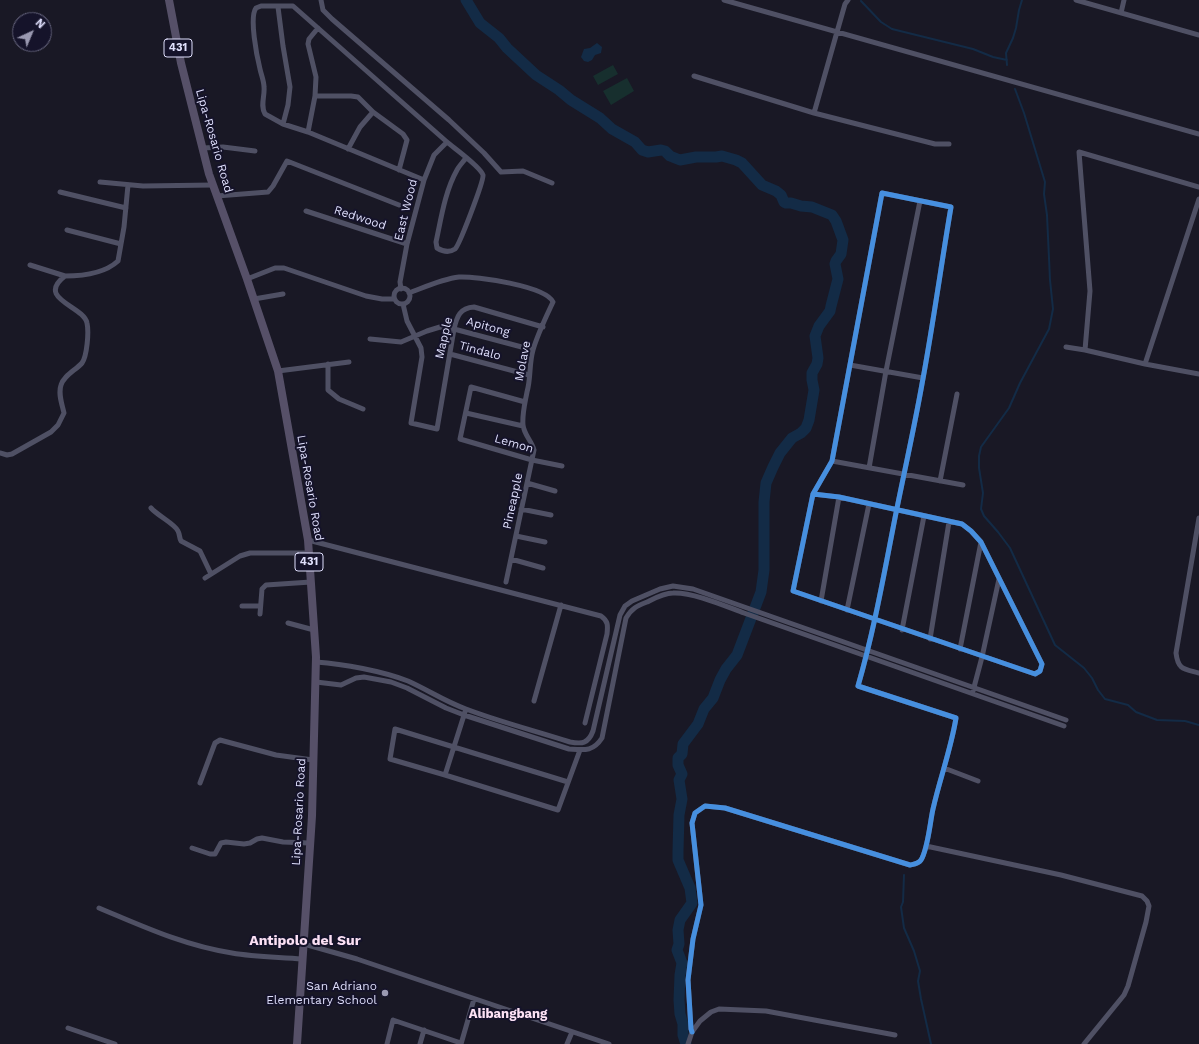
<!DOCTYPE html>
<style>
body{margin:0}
#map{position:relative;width:1199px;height:1044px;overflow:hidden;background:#191825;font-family:"Work Sans",sans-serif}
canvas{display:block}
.north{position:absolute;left:12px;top:12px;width:40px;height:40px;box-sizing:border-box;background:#15132a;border:1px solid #66657e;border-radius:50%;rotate:44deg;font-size:11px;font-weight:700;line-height:16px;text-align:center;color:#dfdffc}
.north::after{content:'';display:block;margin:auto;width:14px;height:18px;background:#9a99b1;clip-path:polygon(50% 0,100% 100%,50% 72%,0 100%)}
</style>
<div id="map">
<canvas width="1199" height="1044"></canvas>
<div class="north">N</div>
</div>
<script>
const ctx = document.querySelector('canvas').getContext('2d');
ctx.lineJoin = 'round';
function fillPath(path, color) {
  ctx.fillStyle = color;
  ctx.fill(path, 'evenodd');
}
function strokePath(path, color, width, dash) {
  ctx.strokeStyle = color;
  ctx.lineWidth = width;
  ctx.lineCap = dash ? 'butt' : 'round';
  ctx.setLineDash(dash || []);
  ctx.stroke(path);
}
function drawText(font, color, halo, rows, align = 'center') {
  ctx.font = font + ' "Work Sans",sans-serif';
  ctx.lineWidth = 4;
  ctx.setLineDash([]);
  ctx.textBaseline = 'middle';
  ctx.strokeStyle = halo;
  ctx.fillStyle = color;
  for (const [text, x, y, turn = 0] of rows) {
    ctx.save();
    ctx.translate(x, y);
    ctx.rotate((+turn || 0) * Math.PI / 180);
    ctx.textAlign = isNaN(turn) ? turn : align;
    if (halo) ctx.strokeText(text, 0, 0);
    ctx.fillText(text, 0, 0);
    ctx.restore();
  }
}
const green = new Path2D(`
 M 613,65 L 618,74 L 598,85 L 593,76 Z
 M 627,78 L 634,91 L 611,105 L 603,91 Z`);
const water = new Path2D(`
 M 597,43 L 602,47 L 601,53 L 595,55 L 592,60 L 588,62 L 584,61 L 581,57 L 584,49 L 590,48 Z`);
const stream = new Path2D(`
 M 861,1 L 881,22 L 892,29 L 973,49 L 993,57 L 1007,60
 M 1007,65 L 1006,53 L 1013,38 L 1016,28 L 1019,10 L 1022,0
 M 1015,89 L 1024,113 L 1045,182 L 1044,194 L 1047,215 L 1050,280 L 1053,309 L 1049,329 L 1020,383 L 1009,408 L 981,447 L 979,456 L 979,468 L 983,493 L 981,509 L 984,516 L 998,532 L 1010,548 L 1055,645 L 1084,668 L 1092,678 L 1098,690 L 1105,699 L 1128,705 L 1136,712 L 1157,720 L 1185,721 L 1199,725
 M 904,875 L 903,902 L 901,907 L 904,928 L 914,951 L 920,971 L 918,981 L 921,999 L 931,1044`);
const river = new Path2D(`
 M 466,0 L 480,23 L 499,38 L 507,48 L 536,75 L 559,90 L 571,100 L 600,118 L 612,129 L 635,142 L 642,150 L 648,152 L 661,150 L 665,151 L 670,156 L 680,160 L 696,157 L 716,157 L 722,156 L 736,160 L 742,163 L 762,185 L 776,191 L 781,195 L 784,202 L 786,203 L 791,203 L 801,206 L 812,207 L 832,215 L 836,221 L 843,240 L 841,254 L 836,261 L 835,264 L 838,279 L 831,306 L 830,311 L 819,326 L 815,336 L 818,358 L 817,364 L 812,373 L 812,380 L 814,390 L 809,420 L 806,428 L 801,433 L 792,438 L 780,453 L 773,467 L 766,483 L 764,502 L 764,570 L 761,592 L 737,655 L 726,669 L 720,680 L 713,698 L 704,709 L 698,724 L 683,744 L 682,754 L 678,758 L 678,765 L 682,774 L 679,780 L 682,799 L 679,815 L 678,851 L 678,860 L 690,888 L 692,903 L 680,920 L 678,930 L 679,944 L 677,950 L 682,963 L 680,975 L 679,1000 L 680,1014 L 683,1024 L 683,1035 L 686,1044`);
const minor = new Path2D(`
 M 321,0 L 323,10 L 332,19 L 449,120 L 484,153 L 501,172 L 523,171 L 552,183
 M 724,0 L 1199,134
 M 1076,0 L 1199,35
 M 278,7 L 283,46 L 290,87 L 288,105 L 283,124
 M 1121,13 L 1124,0
 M 694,76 L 814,113 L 935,144 L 949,144
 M 315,96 L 351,96 L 358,97 L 373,112 L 403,134 L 407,140 L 399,170
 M 814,113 L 837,32 L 845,4 L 848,0
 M 308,132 L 315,96 L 316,77 L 308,44 L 309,39 L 318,28
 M 203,148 L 223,147 L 255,151
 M 348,149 L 360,127 L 373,112
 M 424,180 L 308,132 L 283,124 L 265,114 C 260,106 265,96 264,87 C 264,81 261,74 260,69 C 257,57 249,17 256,8 L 261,6 L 293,6 L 447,142 C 454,148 481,167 483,175 C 484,181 459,246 455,249 C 449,253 442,251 437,248 L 436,242 C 441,219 445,191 457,170 C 459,166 463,162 466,158
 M 100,182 L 143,186 L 213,185
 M 60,192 L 126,208
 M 217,196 L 268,192 L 273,186 L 287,161 L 399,205
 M 306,211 L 407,244
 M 67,230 L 121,244
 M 65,276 C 82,276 105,273 118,261 L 124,227 L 128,185
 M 247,279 L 275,268 L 284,268 L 366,296 L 382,299 L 394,299
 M394 296a8 8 0 1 1 16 0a8 8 0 1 1-16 0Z
 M 401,289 L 400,282 L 407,244 L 424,180 L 434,155 L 447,142
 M 409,293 C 425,287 442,279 459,277 C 476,276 546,286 553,302 C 546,317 538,333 533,350 C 529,364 531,378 527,392 C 525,403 522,414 523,425 C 524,435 532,441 534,450 L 506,582
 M 254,299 L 283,294
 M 403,304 L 407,321 L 421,348 L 422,357 L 411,423 L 437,429 L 454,329 C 457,316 460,308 474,307 L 543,327
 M 370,339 L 401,342 L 427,331 L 440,327 L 454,329 L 533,350
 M 1066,347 L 1085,350 L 1145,364 L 1199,374
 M 1085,350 L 1090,291 L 1079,152 L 1199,187
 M 450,354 L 529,375
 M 328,364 L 328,390 L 339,399 L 363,409
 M 1145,364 L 1199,199
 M 850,365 L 923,378
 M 278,371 L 349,362
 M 525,402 L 471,387 L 460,439 L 532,460 L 562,466
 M 466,413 L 523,426
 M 0,453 L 7,455 L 12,454 L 51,432 L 58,425 L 64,413 C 62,404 58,394 61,385 C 64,375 76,370 82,363 C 87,356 89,332 87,323 C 84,306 35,299 65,276 L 30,265
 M 832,461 L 963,485
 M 869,468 L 886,371 L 920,201
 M 940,481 L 957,394
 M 527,483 L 555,491
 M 151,508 C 158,516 175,524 178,531 C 180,535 179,537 181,541 L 200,551 L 211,574
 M 521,509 L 551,515
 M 1199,518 L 1176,653 C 1178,670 1184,669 1199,673
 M 516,536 L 545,542
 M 308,540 L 601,616 C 608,621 608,625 607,634 L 585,723
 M 511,559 L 543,568
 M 205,578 L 240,556 L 250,553 L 309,553
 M 821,601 L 839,497
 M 242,606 L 260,606
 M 847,610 L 869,504
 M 260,614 L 262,589 L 266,585 L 311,582
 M 288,623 L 314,630
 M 902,630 L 924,516
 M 930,639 L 949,522
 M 960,649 L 981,542
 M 316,662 C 344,664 382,671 408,681 C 428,690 446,702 466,709 C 500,722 536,731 570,742 C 582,744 588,744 593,731 L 620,615 L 625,606 L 632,601 L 660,589 L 673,586 L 693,589 L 1066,720
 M 316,682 L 341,685 L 356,678 L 364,677 L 391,682 L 407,688 L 446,708 L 464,715 L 569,749 C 584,750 593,752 602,738 L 626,618 C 632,608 637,606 647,602 C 655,598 664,593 673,593 C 693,592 725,606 744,613 L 1064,726
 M 973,691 L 982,657 L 999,579
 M 534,701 L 561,605
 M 465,712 L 445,775 L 558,810 L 580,750
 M 944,768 L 978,781
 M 445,775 L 390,759 L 395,729 L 568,782
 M 200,783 L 215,743 L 220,740 L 276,755 L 313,760
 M 926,846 L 1061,875 L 1142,896 L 1147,901 L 1149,906 L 1146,922 L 1128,986 L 1124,995 L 1084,1044
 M 192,848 L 210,854 L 215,854 L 221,843 L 226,842 L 244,844 L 250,843 L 257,839 L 262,838 L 283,842 L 309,843
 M 99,908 C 142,926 185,946 232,953 C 255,957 279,957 302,959
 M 304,944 L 357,959 L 609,1044
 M 68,1028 L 115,1044
 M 692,1032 L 691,1029 L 688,980 L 693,939 L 701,905 L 692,823 L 695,813 L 705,806 L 725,808 L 910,865 C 915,864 918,864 921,860 C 928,849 930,822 933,809 C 940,778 951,749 956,718 L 858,686 C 874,631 884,574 895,518 C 904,473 914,429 922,384 C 933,325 941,266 951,207 L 882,193 L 832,461 L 813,494 L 793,591 L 1035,674 L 1040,671 L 1042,664 L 981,542 L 971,531 L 962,524 L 839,497 L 813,494
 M 387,1044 L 393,1020 L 461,1043
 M 420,1044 L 424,1030
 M 461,1044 L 474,999
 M 567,1044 L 572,1032
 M 688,1044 L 692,1032 L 700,1021 L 711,1012 L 719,1009 L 766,1011 L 895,1035`);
const primary = new Path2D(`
 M 169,0 L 181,63 L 209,174 L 247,279 L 278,371 L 308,540 L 316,657 L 312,816 L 297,1044`);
const cycleway = new Path2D(`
 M 692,1032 L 691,1029 L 688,980 L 693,939 L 701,905 L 692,823 L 695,813 L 705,806 L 725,808 L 910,865 C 915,864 918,864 921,860 C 928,849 930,822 933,809 C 940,778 951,749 956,718 L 858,686 C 874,631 884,574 895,518 C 904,473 914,429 922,384 C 933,325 941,266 951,207 L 882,193 L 832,461 L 813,494 L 793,591 L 1035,674 L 1040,671 L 1042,664 L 981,542 L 971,531 L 962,524 L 839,497 L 813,494`);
const markers = [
 [385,993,4,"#9a99b1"]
];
const shields = [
 [178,48,28],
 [309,562,28]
];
const shieldNames = [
 ["431",178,48],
 ["431",309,562]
];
const streetNames = [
 ["Lipa-Rosario Road",214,141,74],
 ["East Wood",406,210,-76],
 ["Redwood",360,218,18],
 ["Apitong",488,327,15],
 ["Mapple",444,338,-77],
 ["Tindalo",480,351,15],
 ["Molave",523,361,-79],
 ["Lemon",514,444,16],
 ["Lipa-Rosario Road",310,488,80],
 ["Pineapple",513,501,-78],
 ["Lipa-Rosario Road",299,812,-87]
];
const poiNames = [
 ["San Adriano",377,986],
 ["Elementary School",377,1000]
];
const neighbourhoodNames = [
 ["Alibangbang",508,1014]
];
const quarterNames = [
 ["Antipolo del Sur",305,941]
];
fillPath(green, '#172f2e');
fillPath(water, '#132b46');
strokePath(stream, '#132b46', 2);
strokePath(river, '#132b46', 11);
strokePath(minor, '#4f5064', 5);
strokePath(primary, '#565068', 8);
strokePath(cycleway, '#468fdf', 5);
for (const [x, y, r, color] of markers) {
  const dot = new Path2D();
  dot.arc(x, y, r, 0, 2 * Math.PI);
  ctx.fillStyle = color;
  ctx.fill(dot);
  strokePath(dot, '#15132a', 1.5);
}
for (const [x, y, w] of shields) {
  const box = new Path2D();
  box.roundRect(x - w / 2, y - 9, w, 18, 3);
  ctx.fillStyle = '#15132a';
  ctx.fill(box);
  strokePath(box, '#dfdffc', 1);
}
drawText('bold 11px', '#dfdffc', null, shieldNames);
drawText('12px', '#dfdffc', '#15132a', streetNames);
drawText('12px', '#dfdffc', '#15132a', poiNames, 'right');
drawText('bold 13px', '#fce1f5', '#15132a', neighbourhoodNames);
drawText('bold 14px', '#fce1f5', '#15132a', quarterNames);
</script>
